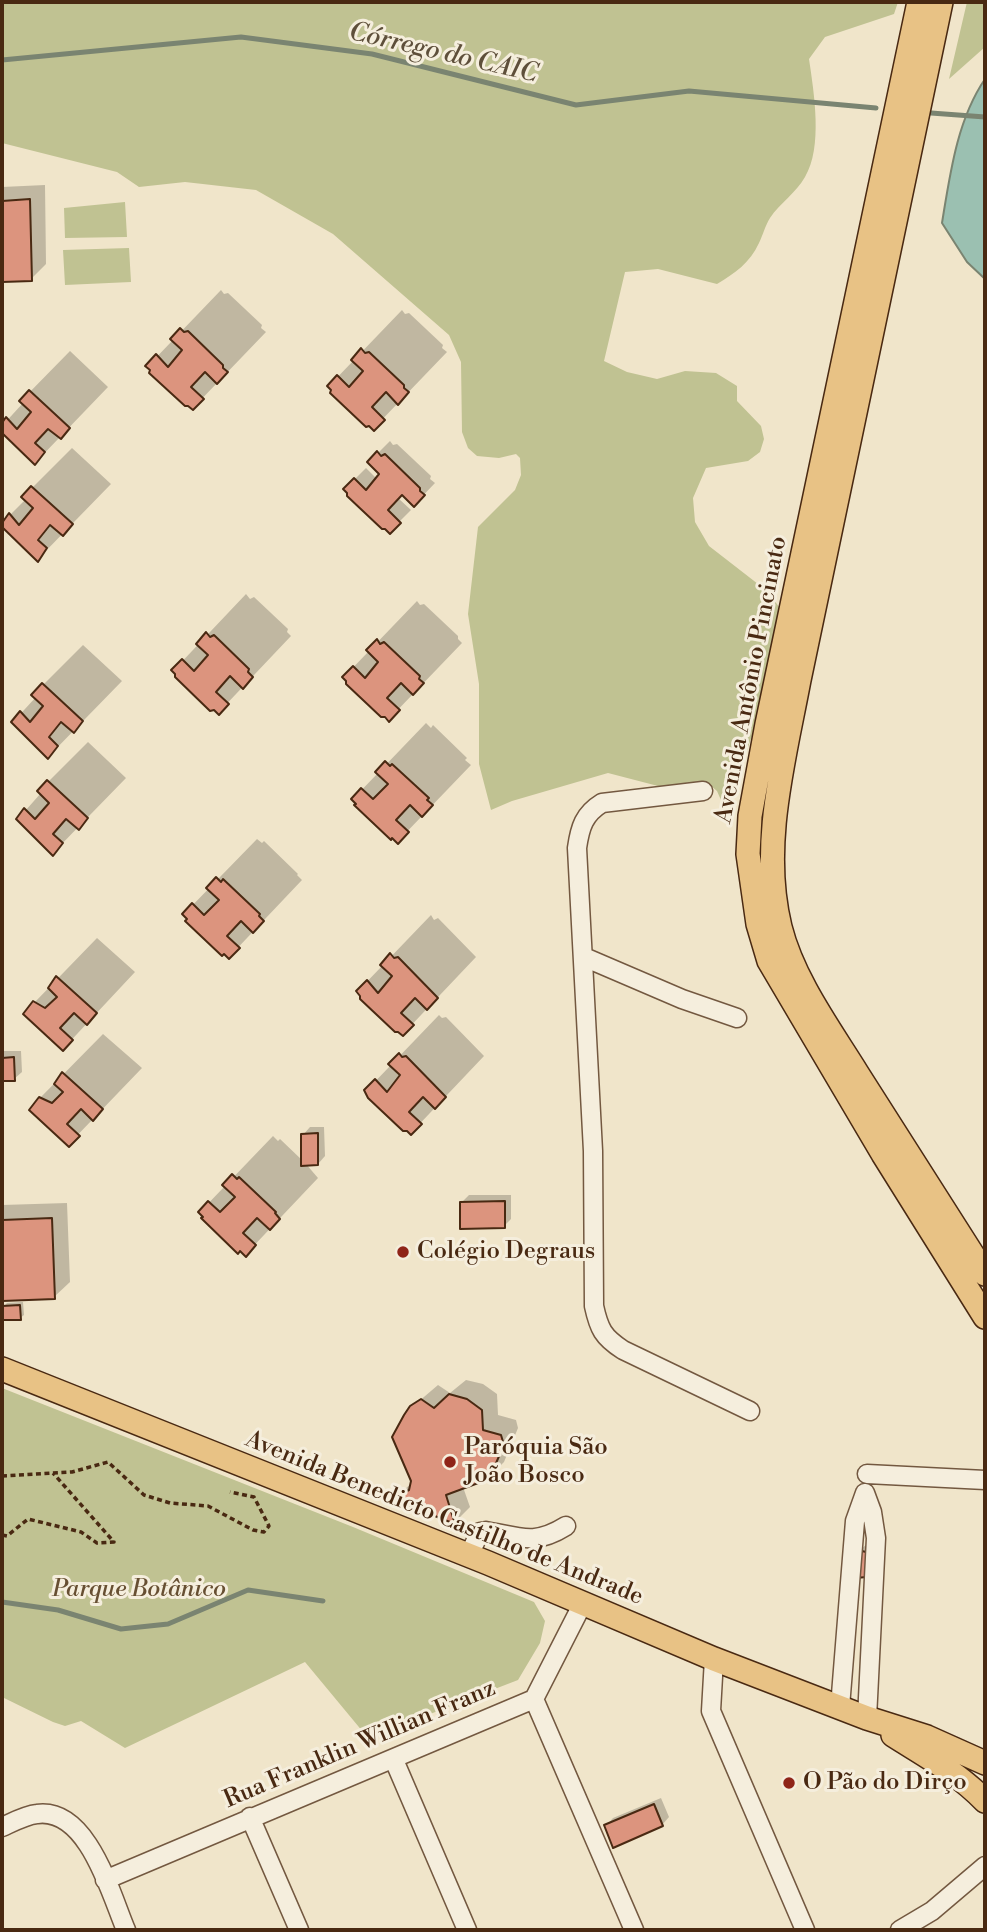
<!DOCTYPE html>
<meta charset="utf-8">
<style>
body{margin:0}
#map{position:relative;width:987px;height:1932px;overflow:hidden;background:#f0e5ca;font-family:"Libre Bodoni",serif}
canvas{display:block}
.frame{position:absolute;inset:0;border:4px solid #492912;pointer-events:none}
</style>
<div id="map">
<canvas width="987" height="1932"></canvas>
<div class="frame"></div>
</div>
<script>
const ctx = document.querySelector('canvas').getContext('2d');
ctx.lineJoin = 'round';
function fillPath(path, color) {
  ctx.fillStyle = color;
  ctx.fill(path, 'evenodd');
}
function strokePath(path, color, width, dash) {
  ctx.strokeStyle = color;
  ctx.lineWidth = width;
  ctx.lineCap = dash ? 'butt' : 'round';
  ctx.setLineDash(dash || []);
  ctx.stroke(path);
}
function drawText(font, color, halo, rows, align = 'center') {
  ctx.font = font + ' "Libre Bodoni",serif';
  ctx.lineWidth = 6;
  ctx.setLineDash([]);
  ctx.textBaseline = 'middle';
  ctx.strokeStyle = halo;
  ctx.fillStyle = color;
  for (const [text, x, y, turn = 0] of rows) {
    ctx.save();
    ctx.translate(x, y);
    ctx.rotate((+turn || 0) * Math.PI / 180);
    ctx.textAlign = isNaN(turn) ? turn : align;
    if (halo) ctx.strokeText(text, 0, 0);
    ctx.fillText(text, 0, 0);
    ctx.restore();
  }
}
const green = new Path2D(`
 M 2,2 L 898,2 L 894,14 L 825,37 L 809,59 C 814,93 823,147 805,177 C 796,193 780,203 770,218 C 765,226 763,235 759,243 C 750,263 735,273 717,284 L 658,269 L 625,272 L 604,361 L 627,372 L 657,379 L 685,371 L 716,373 L 737,386 L 737,401 L 761,426 L 764,439 L 760,452 L 748,461 L 706,468 L 693,498 L 695,522 L 709,546 L 767,591 L 789,620 L 772,693 L 750,741 L 727,814 L 717,791 L 711,786 L 658,786 L 608,773 L 512,801 L 491,810 L 479,764 L 479,684 L 468,614 L 478,527 L 515,490 L 521,475 L 520,458 L 516,454 L 499,458 L 477,456 L 468,448 L 462,432 L 461,362 L 449,335 L 333,234 L 256,190 L 185,182 L 139,187 L 117,172 L 2,143 Z
 M 967,2 L 985,2 L 985,47 L 949,79 Z
 M 125,202 L 127,237 L 65,238 L 64,208 Z
 M 129,248 L 131,282 L 65,285 L 63,250 Z
 M 2,1388 L 353,1527 L 534,1602 L 545,1621 L 540,1643 L 518,1680 L 368,1738 L 305,1662 L 125,1748 L 81,1721 L 65,1726 L 53,1722 L 2,1697 Z`);
const water = new Path2D(`
 M 985,79 L 985,279 L 967,262 L 942,223 C 950,174 957,120 985,79 Z`);
const shadow = new Path2D(`
 M 45,185 L 46,264 L 31,279 L 2,280 L 2,187 Z
 M 221,290 L 224,294 L 228,293 L 262,325 L 261,328 L 266,332 L 193,408 L 148,366 Z
 M 402,310 L 405,314 L 409,313 L 443,345 L 442,348 L 447,352 L 374,428 L 329,386 Z
 M 70,351 L 108,387 L 35,463 L 2,430 L 2,426 L 23,403 L 21,401 Z
 M 390,441 L 393,445 L 397,444 L 431,476 L 430,479 L 435,483 L 414,505 L 403,493 L 398,498 L 411,510 L 390,531 L 345,489 L 366,468 L 377,479 L 381,473 L 369,462 Z
 M 72,448 L 111,484 L 38,559 L 10,515 L 26,499 L 24,497 L 33,487 Z
 M 246,594 L 250,599 L 254,597 L 288,629 L 287,632 L 291,636 L 218,713 L 211,709 L 174,670 Z
 M 417,601 L 420,605 L 424,604 L 458,636 L 458,639 L 462,643 L 389,719 L 344,677 Z
 M 83,645 L 122,681 L 48,757 L 13,722 L 36,697 L 34,694 Z
 M 426,723 L 431,728 L 433,725 L 467,758 L 465,760 L 471,765 L 398,841 L 353,799 Z
 M 88,742 L 126,778 L 53,853 L 18,819 L 41,793 L 39,791 Z
 M 257,839 L 262,843 L 264,841 L 298,874 L 297,875 L 302,880 L 229,957 L 184,914 Z
 M 431,915 L 434,920 L 438,918 L 476,957 L 403,1034 L 358,991 Z
 M 97,938 L 135,972 L 63,1049 L 34,1003 Z
 M 439,1015 L 442,1018 L 446,1017 L 484,1056 L 411,1133 L 366,1091 Z
 M 103,1034 L 142,1068 L 68,1145 L 40,1098 Z
 M 2,1051 L 21,1051 L 22,1072 L 14,1079 L 2,1080 Z
 M 310,1127 L 324,1127 L 325,1156 L 318,1164 L 306,1164 L 318,1178 L 246,1254 L 200,1212 L 273,1136 L 278,1141 L 280,1139 L 303,1161 L 303,1135 Z
 M 469,1195 L 511,1195 L 511,1219 L 504,1226 L 462,1202 Z
 M 67,1203 L 70,1282 L 54,1297 L 2,1300 L 2,1205 Z
 M 23,1302 L 24,1315 L 20,1318 L 4,1306 L 7,1303 Z
 M 466,1380 L 483,1384 L 497,1394 L 498,1415 L 516,1420 L 518,1428 L 504,1462 L 488,1478 L 463,1487 L 470,1507 L 455,1522 L 395,1498 L 413,1482 L 411,1408 L 438,1385 L 450,1393 Z
 M 867,1544 L 877,1546 L 877,1560 L 859,1551 Z
 M 661,1798 L 669,1817 L 662,1825 L 606,1826 L 613,1818 Z`);
const stream = new Path2D(`
 M 2,60 L 241,37 L 372,54 L 576,105 L 689,91 L 876,108
 M 931,113 L 985,117
 M 2,1602 L 58,1610 L 121,1629 L 168,1624 L 248,1590 L 323,1601`);
const building = new Path2D(`
 M 30,199 L 32,281 L 2,282 L 2,201 Z
 M 180,328 L 184,332 L 188,331 L 223,365 L 223,368 L 228,372 L 217,384 L 205,372 L 191,387 L 204,399 L 193,410 L 188,406 L 185,406 L 149,373 L 150,370 L 145,366 L 156,354 L 168,367 L 182,350 L 170,339 Z
 M 361,348 L 365,353 L 369,352 L 404,385 L 404,388 L 409,392 L 398,405 L 386,392 L 372,407 L 385,420 L 374,431 L 369,426 L 366,427 L 330,393 L 331,390 L 327,386 L 337,375 L 349,387 L 363,371 L 351,360 Z
 M 29,390 L 70,428 L 61,439 L 48,429 L 35,443 L 45,452 L 35,465 L 2,433 L 2,423 L 6,417 L 17,429 L 31,412 L 19,401 Z
 M 377,451 L 381,456 L 385,454 L 420,488 L 420,491 L 425,495 L 414,507 L 402,495 L 388,510 L 401,523 L 390,534 L 385,529 L 382,529 L 347,496 L 347,493 L 343,489 L 354,478 L 366,490 L 379,474 L 367,462 Z
 M 31,486 L 73,524 L 63,536 L 50,525 L 38,540 L 47,548 L 38,562 L 2,527 L 2,523 L 9,513 L 19,525 L 33,508 L 21,497 Z
 M 206,632 L 210,637 L 214,635 L 249,669 L 248,672 L 253,677 L 243,689 L 230,676 L 216,692 L 229,704 L 219,715 L 214,710 L 210,711 L 175,677 L 175,674 L 171,670 L 182,659 L 194,671 L 208,655 L 196,644 Z
 M 377,639 L 380,644 L 384,642 L 420,676 L 419,679 L 424,683 L 413,695 L 401,683 L 387,698 L 400,710 L 389,722 L 385,717 L 381,717 L 346,684 L 346,681 L 342,677 L 353,666 L 365,678 L 378,662 L 366,650 Z
 M 42,683 L 83,721 L 74,733 L 61,722 L 49,737 L 58,746 L 48,759 L 11,722 L 20,711 L 30,722 L 43,706 L 31,695 Z
 M 385,761 L 390,766 L 392,764 L 429,798 L 427,800 L 433,805 L 422,817 L 410,805 L 396,820 L 409,832 L 398,844 L 392,838 L 391,840 L 354,805 L 356,804 L 351,799 L 361,788 L 373,799 L 388,784 L 375,772 Z
 M 47,780 L 88,818 L 79,830 L 66,819 L 53,834 L 63,843 L 53,856 L 16,819 L 24,808 L 35,819 L 49,803 L 37,791 Z
 M 216,877 L 221,882 L 223,879 L 260,914 L 259,916 L 264,921 L 253,933 L 241,921 L 227,936 L 240,948 L 229,959 L 224,954 L 222,956 L 185,921 L 187,919 L 182,914 L 192,903 L 204,915 L 219,900 L 206,888 Z
 M 390,953 L 394,958 L 398,957 L 438,998 L 427,1010 L 415,998 L 401,1013 L 414,1025 L 403,1036 L 398,1032 L 395,1032 L 360,999 L 360,996 L 356,991 L 367,980 L 378,993 L 392,976 L 380,965 Z
 M 56,976 L 97,1013 L 87,1025 L 74,1013 L 60,1028 L 73,1040 L 63,1051 L 23,1014 L 33,1001 L 45,1008 L 57,997 L 48,988 Z
 M 399,1053 L 402,1057 L 406,1056 L 446,1097 L 435,1109 L 423,1097 L 409,1112 L 422,1124 L 411,1135 L 407,1131 L 403,1131 L 368,1098 L 364,1090 L 375,1079 L 387,1092 L 400,1075 L 388,1064 Z
 M 14,1057 L 15,1081 L 2,1081 L 2,1058 Z
 M 62,1072 L 103,1109 L 93,1121 L 81,1109 L 67,1124 L 80,1136 L 69,1147 L 29,1110 L 39,1097 L 52,1103 L 63,1092 L 54,1084 Z
 M 318,1133 L 318,1165 L 301,1166 L 301,1134 Z
 M 232,1174 L 237,1179 L 239,1177 L 276,1212 L 275,1213 L 280,1219 L 270,1230 L 257,1218 L 243,1233 L 256,1245 L 246,1257 L 240,1251 L 238,1254 L 201,1218 L 203,1217 L 198,1212 L 208,1201 L 220,1212 L 235,1197 L 222,1185 Z
 M 505,1201 L 505,1228 L 460,1229 L 460,1202 Z
 M 52,1218 L 55,1299 L 2,1301 L 2,1220 Z
 M 20,1305 L 21,1320 L 3,1320 L 2,1306 Z
 M 449,1394 L 467,1399 L 482,1410 L 483,1430 L 501,1435 L 504,1445 L 489,1479 L 446,1495 L 455,1524 L 392,1499 L 409,1490 L 411,1481 L 392,1437 L 404,1415 L 410,1406 L 421,1399 L 434,1408 Z
 M 858,1550 L 870,1553 L 867,1577 L 855,1578 Z
 M 654,1804 L 663,1826 L 613,1848 L 604,1825 Z`);
const path = new Path2D(`
 M 2,1476 L 72,1472 L 108,1462 L 144,1495 L 170,1503 L 208,1506 L 253,1530 L 264,1532 L 269,1526 L 254,1497 L 230,1492
 M 2,1535 L 7,1536 L 28,1519 L 81,1532 L 97,1543 L 114,1542 L 53,1473`);
const minor = new Path2D(`
 M 703,791 L 602,803 C 584,814 580,827 577,848 L 593,1151 L 594,1306 C 599,1329 603,1337 623,1350 L 750,1411
 M 584,957 L 682,999 L 737,1018
 M 867,1474 L 985,1480
 M 865,1493 L 872,1512 L 876,1538 L 867,1718
 M 469,1555 L 480,1532 L 486,1531 C 520,1537 534,1546 566,1526
 M 714,1659 L 711,1711 L 805,1930
 M 534,1699 L 634,1930
 M 840,1707 L 855,1521 L 865,1493
 M 394,1760 L 467,1930
 M 250,1817 L 299,1930
 M 2,1827 C 13,1822 26,1815 37,1814 C 88,1807 111,1895 126,1930
 M 105,1880 L 534,1699 L 583,1603
 M 900,1930 L 932,1911 L 985,1866`);
const major = new Path2D(`
 M 919,2 L 767,724 L 750,816 L 748,854 L 758,924 L 769,961 L 883,1154 L 985,1317
 M 941,2 L 799,680 C 784,760 760,846 780,927 C 793,979 829,1028 857,1073 C 899,1140 942,1207 985,1274
 M 2,1369 L 488,1563 L 714,1659 L 867,1718 L 927,1737 L 985,1763
 M 893,1735 C 926,1756 958,1773 985,1801`);
const markers = [
 [403,1252,7,"#8f2418"],
 [450,1462,7,"#8f2418"],
 [789,1783,7,"#8f2418"]
];
const streetNames = [
 ["Avenida Antônio Pincinato",752,680,-79],
 ["Avenida Benedicto Castilho de Andrade",444,1519,22],
 ["Rua Franklin Willian Franz",360,1745,-23]
];
const poiNames = [
 ["Colégio Degraus",417,1252],
 ["Paróquia São",464,1448],
 ["João Bosco",464,1476],
 ["O Pão do Dirço",803,1783]
];
const parkNames = [
 ["Parque Botânico",139,1590]
];
const waterNames = [
 ["Córrego do CAIC",443,54,13]
];
fillPath(green, '#c0c292');
fillPath(water, '#9bc0b1');
strokePath(water, '#7a8471', 2);
fillPath(shadow, '#0003');
strokePath(stream, '#7a8471', 5);
fillPath(building, '#dc947e');
strokePath(building, '#492912', 2);
strokePath(minor, '#735840', 21);
strokePath(major, '#492912', 26);
strokePath(path, '#492912', 3.5, [5, 3.5]);
strokePath(minor, '#f5eedd', 18);
strokePath(major, '#e8c285', 23);
for (const [x, y, r, color] of markers) {
  const dot = new Path2D();
  dot.arc(x, y, r, 0, 2 * Math.PI);
  ctx.fillStyle = color;
  ctx.fill(dot);
  strokePath(dot, '#f5eedd', 2.5);
}
drawText('24px', '#492912', '#f5eedd', streetNames);
drawText('24px', '#492912', '#f5eedd', poiNames, 'left');
drawText('italic 24px', '#674f32', '#f5eedd', parkNames);
drawText('italic 26px', '#5e4f3a', '#f5eedd', waterNames);
</script>
